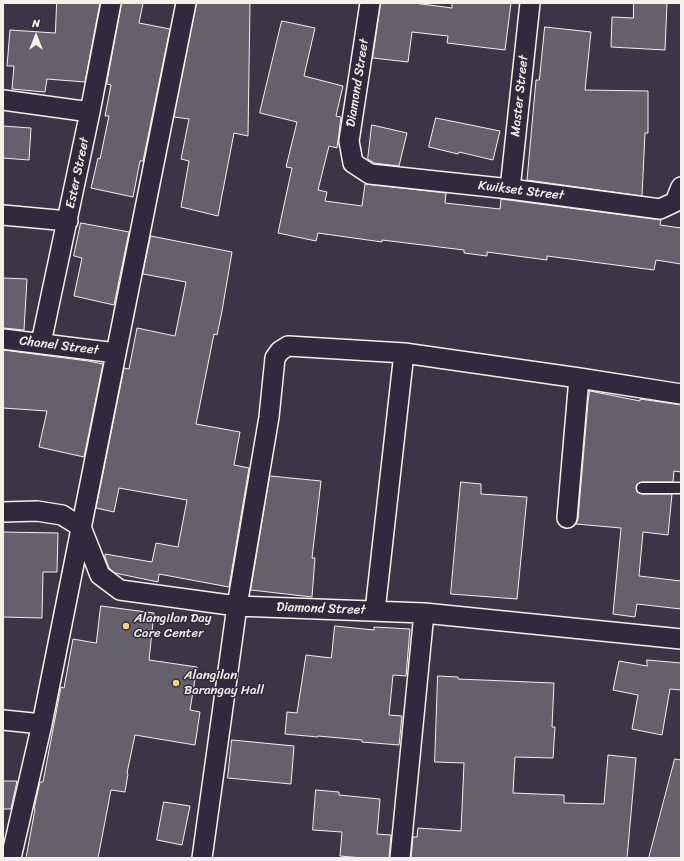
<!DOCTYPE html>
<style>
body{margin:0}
#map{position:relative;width:684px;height:861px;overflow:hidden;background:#3b3647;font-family:Sriracha,sans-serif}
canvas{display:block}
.frame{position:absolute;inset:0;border:4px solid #f4f1e8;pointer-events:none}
.north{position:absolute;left:16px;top:16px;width:40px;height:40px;-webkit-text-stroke:3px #2f2a3d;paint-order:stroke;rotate:0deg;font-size:11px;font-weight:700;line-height:16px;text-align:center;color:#f4f1e8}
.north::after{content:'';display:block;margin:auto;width:14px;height:18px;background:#f4f1e8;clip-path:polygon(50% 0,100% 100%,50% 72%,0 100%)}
</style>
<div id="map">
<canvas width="684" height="861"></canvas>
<div class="frame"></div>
<div class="north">N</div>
</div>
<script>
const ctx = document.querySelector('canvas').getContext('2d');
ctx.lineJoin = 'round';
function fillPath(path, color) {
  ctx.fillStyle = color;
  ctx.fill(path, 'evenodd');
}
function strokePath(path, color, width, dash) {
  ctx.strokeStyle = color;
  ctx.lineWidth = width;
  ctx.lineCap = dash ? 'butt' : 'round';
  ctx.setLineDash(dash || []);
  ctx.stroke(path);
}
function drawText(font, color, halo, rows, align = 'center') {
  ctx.font = font + ' Sriracha,sans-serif';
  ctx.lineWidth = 3;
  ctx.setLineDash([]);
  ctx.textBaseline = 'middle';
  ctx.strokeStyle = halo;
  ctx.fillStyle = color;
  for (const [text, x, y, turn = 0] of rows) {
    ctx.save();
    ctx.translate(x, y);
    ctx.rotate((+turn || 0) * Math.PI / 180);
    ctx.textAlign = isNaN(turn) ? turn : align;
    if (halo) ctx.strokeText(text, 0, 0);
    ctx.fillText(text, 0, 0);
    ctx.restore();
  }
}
const building = new Path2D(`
 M 57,3 L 100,3 L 85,82 L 47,79 L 45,92 L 12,89 L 14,66 L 7,66 L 10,30 L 55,33 Z
 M 122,3 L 143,3 L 139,23 L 170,29 L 143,161 L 140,161 L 133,197 L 91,188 L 98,158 L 100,159 L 109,116 L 105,116 L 111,85 L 107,84 Z
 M 197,3 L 250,3 L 248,136 L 234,133 L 218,216 L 181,207 L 189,161 L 181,159 L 189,119 L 174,117 Z
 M 381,3 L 414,3 L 452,8 L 452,3 L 511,3 L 505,50 L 447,43 L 448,36 L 412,32 L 408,62 L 373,58 Z
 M 634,3 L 667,3 L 665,50 L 611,47 L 612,17 L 633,18 Z
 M 282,21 L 315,28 L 304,76 L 343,86 L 336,116 L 341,117 L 337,148 L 329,146 L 318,190 L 327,192 L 325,201 L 362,206 L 365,184 L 446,193 L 445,203 L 500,209 L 501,199 L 661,220 L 660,225 L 681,228 L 681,264 L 656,260 L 654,270 L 547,256 L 547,260 L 487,252 L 487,256 L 464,253 L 464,250 L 382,240 L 382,242 L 318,233 L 316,241 L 278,233 L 292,168 L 286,167 L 297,122 L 260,113 Z
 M 545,27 L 591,32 L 585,90 L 648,91 L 648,133 L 645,133 L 642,196 L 527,180 L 536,80 L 539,80 Z
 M 436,118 L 500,131 L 493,160 L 459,152 L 458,154 L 429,147 Z
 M 372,125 L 407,133 L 399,166 L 374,163 L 368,159 Z
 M 3,126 L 31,128 L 29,160 L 3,158 Z
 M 81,223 L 129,232 L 114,305 L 74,296 L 82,258 L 74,256 Z
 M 151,236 L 232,252 L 222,311 L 217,335 L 214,334 L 196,424 L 240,432 L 234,465 L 249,468 L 229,587 L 159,574 L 158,582 L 115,573 L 109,568 L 105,557 L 105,554 L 152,562 L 156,543 L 178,547 L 187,500 L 119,488 L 114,512 L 96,508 L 124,368 L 129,369 L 137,328 L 175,336 L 186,282 L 143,274 Z
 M 3,278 L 27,279 L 24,330 L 3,328 Z
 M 3,350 L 88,361 L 103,364 L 84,457 L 39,447 L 47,411 L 3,408 Z
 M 590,391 L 640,401 L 640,399 L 681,405 L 681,472 L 674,471 L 673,482 L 642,482 L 637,484 L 636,488 L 637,492 L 642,494 L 672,494 L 668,535 L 643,532 L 639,576 L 681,581 L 681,609 L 637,604 L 635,617 L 613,614 L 621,528 L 576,524 L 578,519 L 588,402 Z
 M 270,476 L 321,481 L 312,558 L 315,558 L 312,597 L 251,590 Z
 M 461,482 L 481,484 L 481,494 L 527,497 L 517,599 L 451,594 Z
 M 3,532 L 58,533 L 57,572 L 43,572 L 42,618 L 3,617 Z
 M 101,606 L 154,613 L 149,660 L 197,667 L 190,710 L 200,712 L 195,745 L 135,735 L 127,773 L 128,774 L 125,792 L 111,790 L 98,858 L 26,858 L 35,809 L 34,809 L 40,782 L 43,782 L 61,687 L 64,688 L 73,639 L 96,643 Z
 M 335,626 L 374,630 L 374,627 L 410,629 L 406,676 L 393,675 L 389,715 L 402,716 L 399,745 L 362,742 L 362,740 L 318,736 L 318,737 L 285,734 L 287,712 L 297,713 L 306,655 L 331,658 Z
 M 647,660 L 681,663 L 681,690 L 670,689 L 662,735 L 632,729 L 638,695 L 613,690 L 619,661 L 647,666 Z
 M 438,676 L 458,677 L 458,679 L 554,683 L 552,727 L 555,727 L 553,758 L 515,757 L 513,793 L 564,795 L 564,803 L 604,804 L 608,755 L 636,758 L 627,858 L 411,858 L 413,837 L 417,837 L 418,828 L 461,831 L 464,763 L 435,762 Z
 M 232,740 L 294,746 L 291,784 L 228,778 Z
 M 675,759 L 681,760 L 681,858 L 649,858 Z
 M 3,781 L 17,781 L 11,809 L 3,809 Z
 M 316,790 L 339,792 L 339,795 L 380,799 L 377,834 L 391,835 L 389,858 L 363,858 L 340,856 L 342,832 L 313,830 Z
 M 164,802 L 190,806 L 182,845 L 157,840 Z`);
const lane = new Path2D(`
 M 642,488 L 681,488`);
const street = new Path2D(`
 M 370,3 L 349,141 L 353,163 L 370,174 L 510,189 L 660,209 L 675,202 L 681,187
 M 3,100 L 90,112
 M 510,189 L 530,3
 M 3,215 L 68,221
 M 3,339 L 116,353
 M 41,343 L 90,112 L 111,3
 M 3,512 L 37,511 L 62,515 L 81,527 L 100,575 L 120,590 L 237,606 L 424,613 L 681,639
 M 567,518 L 579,378
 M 375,611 L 404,353
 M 3,720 L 42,724
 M 11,858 L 42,724 L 186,3
 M 202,858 L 237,606 L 269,417 L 275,358 L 280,351 L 288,346 L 404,353 L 579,378 L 681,394
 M 400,858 L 424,613`);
const markers = [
 [126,626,4,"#ffd166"],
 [176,683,4,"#ffd166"]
];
const streetNames = [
 ["Diamond Street",358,83,-81],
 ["Master Street",520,96,-84],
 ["Ester Street",78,173,-78],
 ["Kwikset Street",521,191,7],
 ["Chanel Street",59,346,7],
 ["Diamond Street",321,609,2]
];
const poiNames = [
 ["Alangilan Day",134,619],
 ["Care Center",134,634],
 ["Alangilan",184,676],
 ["Barangay Hall",184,691]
];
fillPath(building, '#65616c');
strokePath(building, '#f4f1e8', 1);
strokePath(lane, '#f4f1e8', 13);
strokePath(street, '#f4f1e8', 22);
strokePath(lane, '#2f2a3d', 10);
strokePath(street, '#2f2a3d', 19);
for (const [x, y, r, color] of markers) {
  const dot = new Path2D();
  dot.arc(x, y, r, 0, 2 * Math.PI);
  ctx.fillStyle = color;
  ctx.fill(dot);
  strokePath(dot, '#2f2a3d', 1.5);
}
drawText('13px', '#f4f1e8', '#2f2a3d', streetNames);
drawText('13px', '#f4f1e8', '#2f2a3d', poiNames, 'left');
</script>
